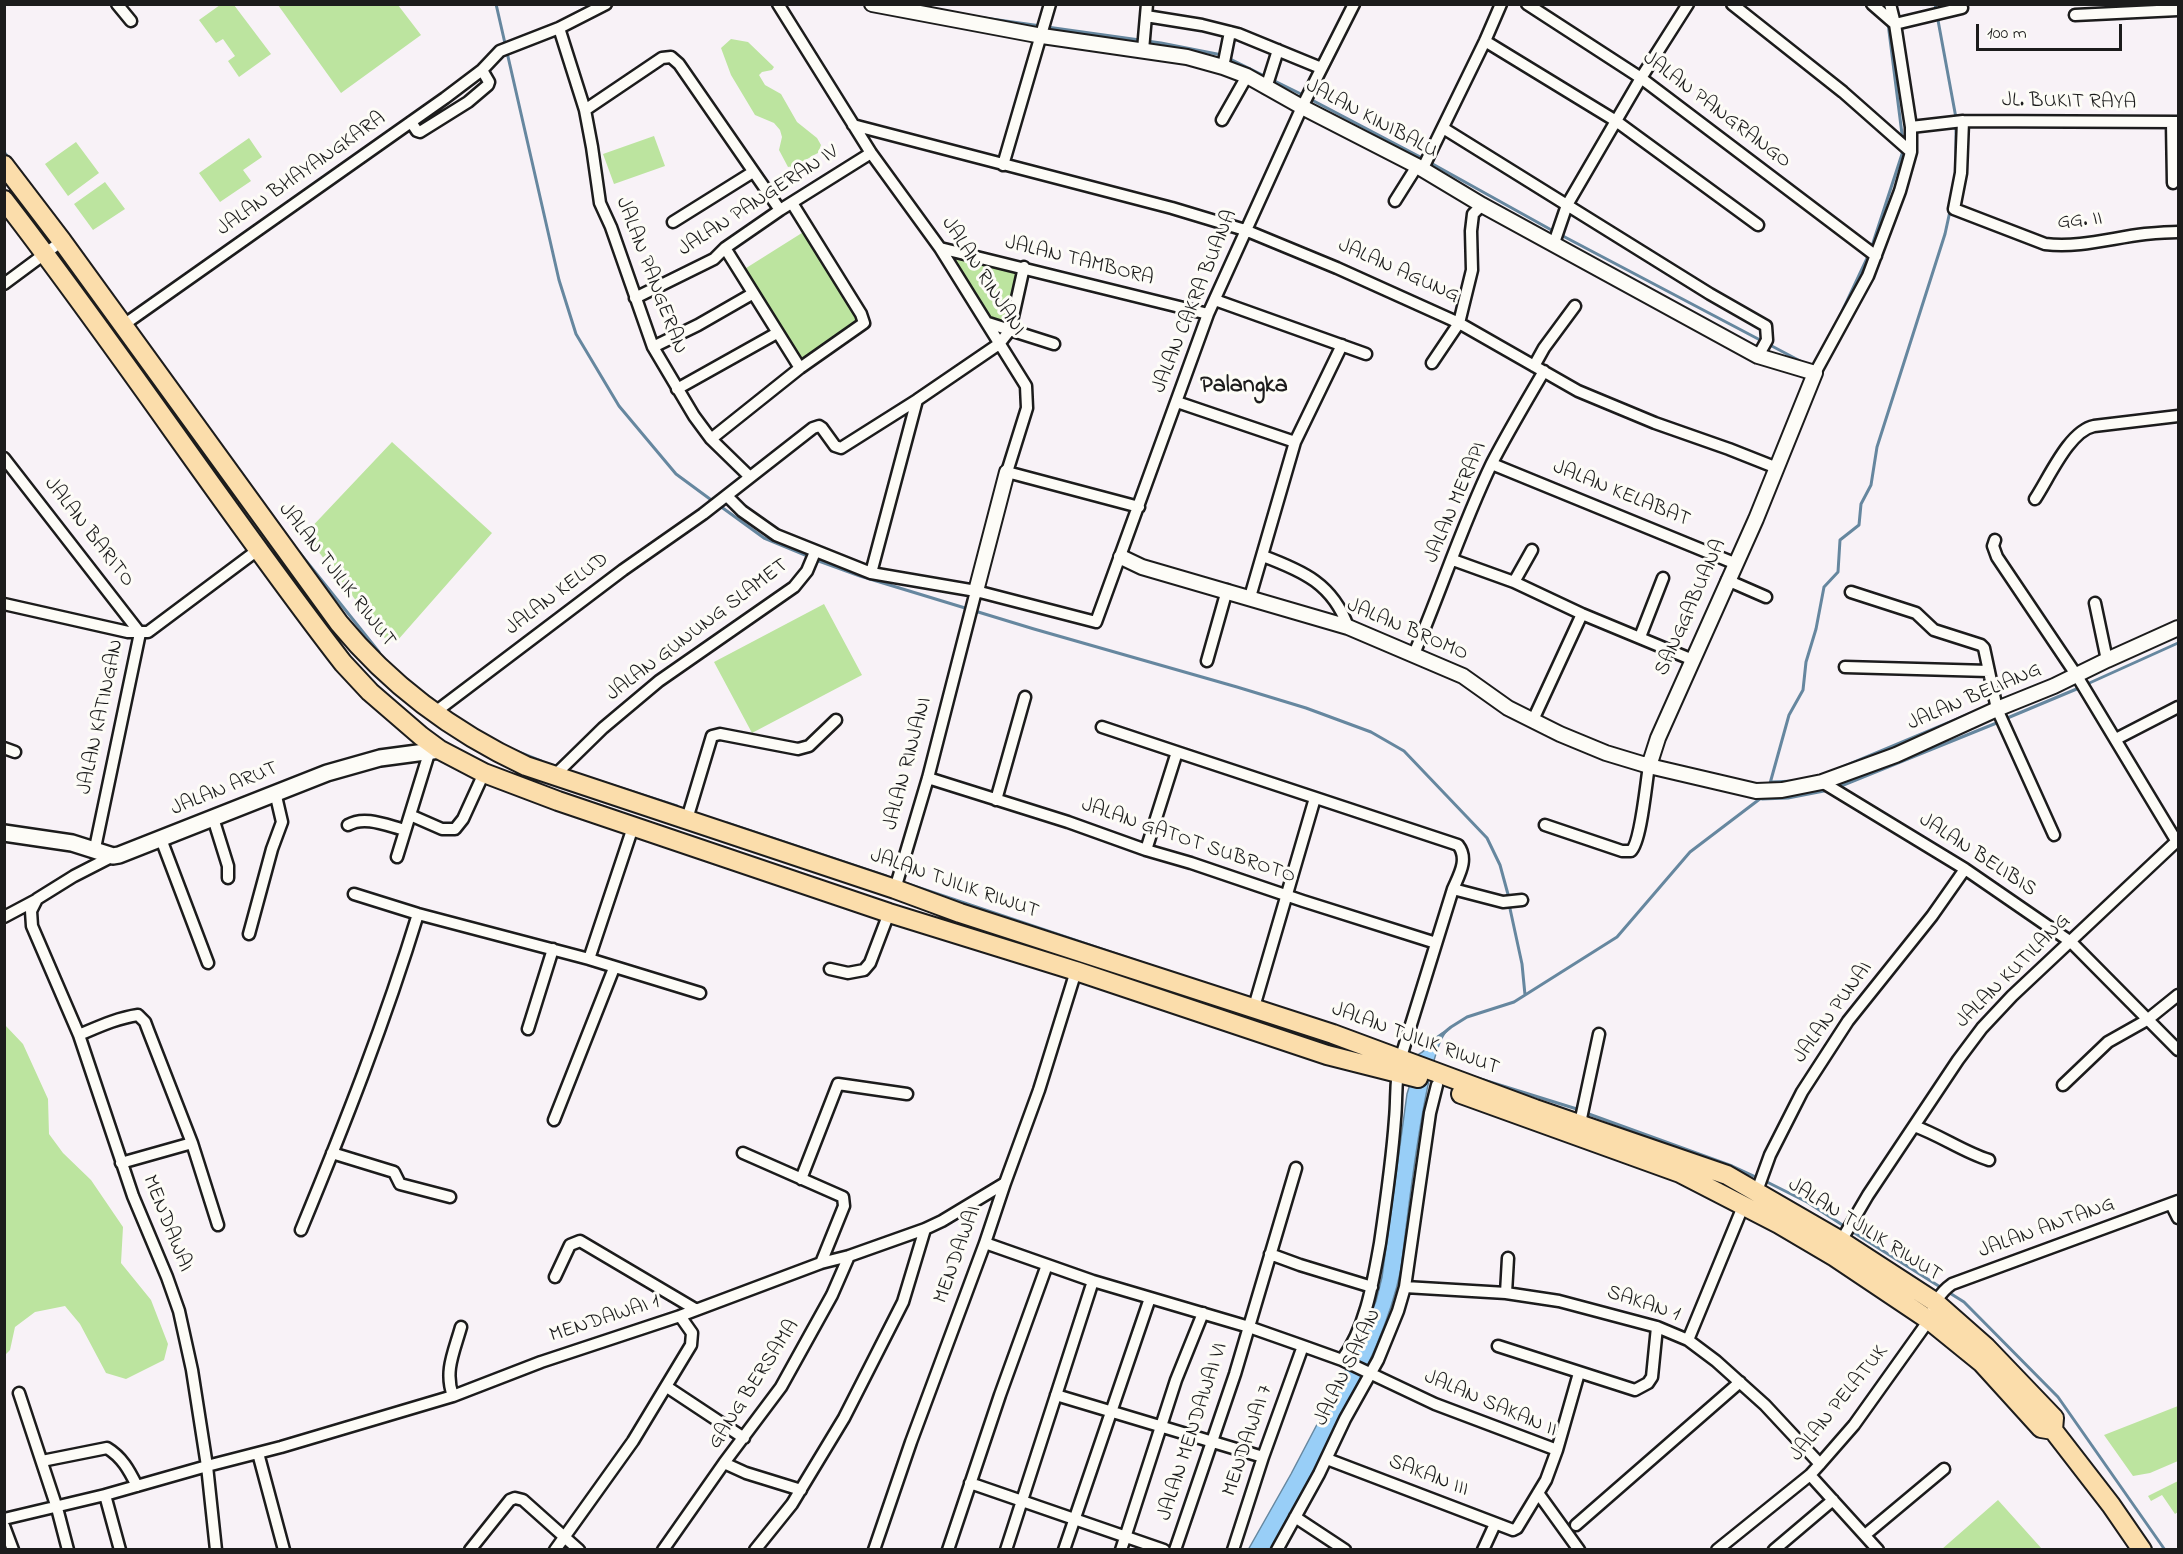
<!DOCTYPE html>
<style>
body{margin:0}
#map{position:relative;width:2183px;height:1554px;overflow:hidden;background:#f8f2f7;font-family:"Indie Flower",sans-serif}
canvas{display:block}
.frame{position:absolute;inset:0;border:6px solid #1c1c1c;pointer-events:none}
.scale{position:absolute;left:1976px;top:24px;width:146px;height:27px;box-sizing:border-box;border:3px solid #1c1c1c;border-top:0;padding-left:8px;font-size:18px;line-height:21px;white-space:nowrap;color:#1c1c1c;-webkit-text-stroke:4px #fdfcf7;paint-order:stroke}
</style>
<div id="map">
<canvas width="2183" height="1554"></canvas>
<div class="frame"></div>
<div class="scale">100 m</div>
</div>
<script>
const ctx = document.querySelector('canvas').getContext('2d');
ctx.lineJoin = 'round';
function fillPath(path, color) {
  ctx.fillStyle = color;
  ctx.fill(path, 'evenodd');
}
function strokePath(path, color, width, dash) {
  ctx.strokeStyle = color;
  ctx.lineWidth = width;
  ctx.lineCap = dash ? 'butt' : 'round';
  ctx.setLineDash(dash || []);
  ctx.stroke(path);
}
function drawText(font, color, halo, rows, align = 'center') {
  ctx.font = font + ' "Indie Flower",sans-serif';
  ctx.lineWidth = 6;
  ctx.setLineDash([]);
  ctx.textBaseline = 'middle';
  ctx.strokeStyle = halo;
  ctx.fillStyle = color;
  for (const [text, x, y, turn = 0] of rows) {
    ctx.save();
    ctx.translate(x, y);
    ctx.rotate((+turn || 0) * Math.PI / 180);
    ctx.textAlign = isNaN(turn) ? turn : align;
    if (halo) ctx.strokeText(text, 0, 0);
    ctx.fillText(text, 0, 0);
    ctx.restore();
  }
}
const green = new Path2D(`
 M 220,5 L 234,5 L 271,54 L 239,77 L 228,61 L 235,56 L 223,39 L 216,43 L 199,20 Z
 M 278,5 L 398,5 L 421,35 L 341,93 Z
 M 731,39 L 748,42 L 774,67 L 772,70 L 762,72 L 759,75 L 765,85 L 781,94 L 797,122 L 817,138 L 821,145 L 818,153 C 807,158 800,166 788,167 L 779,150 L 782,137 L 780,130 L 774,123 L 755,115 L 731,75 L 721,48 Z
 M 654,136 L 665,166 L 614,184 L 603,154 Z
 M 249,138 L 262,157 L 243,170 L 251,181 L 220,202 L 199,173 Z
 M 76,142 L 99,173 L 68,196 L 45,164 Z
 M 105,182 L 125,209 L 93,230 L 74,204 Z
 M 805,231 L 862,321 L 800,360 L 743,270 Z
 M 957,255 L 1014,269 L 1016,279 L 1005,320 L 1003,322 L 992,320 L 953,260 L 953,258 Z
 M 392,442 L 492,533 L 397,641 L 387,641 L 305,534 Z
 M 824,604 L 862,675 L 752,733 L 714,662 Z
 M 5,1025 L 23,1044 L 48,1099 L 49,1134 L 63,1153 L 91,1180 L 123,1227 L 121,1263 L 151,1300 L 168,1344 L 164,1360 L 126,1379 L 106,1373 L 80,1324 L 65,1306 L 35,1312 L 15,1327 L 10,1350 L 5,1355 Z
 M 2178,1406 L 2178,1461 L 2150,1473 L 2133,1476 L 2104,1435 Z
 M 2178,1481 L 2178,1512 L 2175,1514 L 2162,1495 L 2151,1501 L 2148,1496 Z
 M 1998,1500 L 2042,1549 L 1942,1549 Z`);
const water = new Path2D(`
 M 1447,1031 C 1425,1051 1406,1230 1401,1269 C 1390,1323 1366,1370 1341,1419 C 1319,1463 1296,1506 1271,1549 L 1248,1550 L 1291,1474 L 1355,1352 L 1376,1301 L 1382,1277 L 1407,1094 L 1419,1054 C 1431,1048 1433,1035 1447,1031 Z`);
const stream = new Path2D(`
 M 496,4 L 559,280 L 576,334 L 619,406 L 676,474 L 714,502
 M 1935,4 L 1956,118
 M 970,16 L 1041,26
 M 1888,23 L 1903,142
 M 1047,27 L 1161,43 L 1222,55 L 1305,96
 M 1310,99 L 1424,159
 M 4,152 L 10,160
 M 1429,162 L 1555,232
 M 1956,169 L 1956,124
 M 1561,235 L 1762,341
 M 1839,318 L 1870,252 L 1904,148
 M 1768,344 L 1804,363
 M 240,471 L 283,531
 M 720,506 L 764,538 L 810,557
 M 299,552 L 379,652
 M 816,560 L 860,576 L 1034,629 L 1237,687 L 1306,708 L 1371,732 L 1404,751 L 1487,838 L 1500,865 L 1509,898
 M 2085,685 L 2178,643
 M 417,688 L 433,700
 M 2005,719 L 2079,688
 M 516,751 L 541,761
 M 1833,771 L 1974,712
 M 596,780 L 677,806
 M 1771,782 L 1795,781
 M 1769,787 L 1789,715 L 1803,690 L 1806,662 L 1816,629 L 1824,587 L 1838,572 L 1840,540 L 1859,525 L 1861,504 L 1871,485 L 1877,447 L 1945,234 L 1950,211
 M 1836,788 L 1999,722
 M 1762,799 L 1788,798 L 1829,790
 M 727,823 L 886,876
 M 905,883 L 1164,970
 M 1509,904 L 1522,964 L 1525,995
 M 1440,1036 L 1451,1027 L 1467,1017 L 1514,1002 L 1617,937 L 1690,852 L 1765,795
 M 1474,1077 L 1580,1110
 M 1586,1113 L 1732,1166 L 1758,1178
 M 1765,1181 L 1807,1202 L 1844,1226
 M 1853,1232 L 1964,1302 L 2058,1397 L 2165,1550`);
const minor = new Path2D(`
 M 117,4 L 131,21
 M 778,4 L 871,153 L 940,248 L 1026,386 L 1027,408 L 1007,472 L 1139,507
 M 1527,4 L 1641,78 L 1876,256
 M 1732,4 L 1843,92 L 1911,152
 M 1872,4 L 1895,24
 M 2075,15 L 2178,10
 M 1146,16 L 1202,25 L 1238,34 L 1321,68
 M 1895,24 L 1962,8
 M 559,28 L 585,110 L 592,147 L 600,203 L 611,227 L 653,347 L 694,416 L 711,439 L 750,477
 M 1485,41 L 1616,121 L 1758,225
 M 1143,50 L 1147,4
 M 1223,67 L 1230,32
 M 1266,88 L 1278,50
 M 585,110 L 662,58 L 671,57 L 679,64 L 780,210
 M 1222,120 L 1247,76
 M 1963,121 L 1961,173 L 1954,209 L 2045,244 C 2080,248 2111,238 2145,234 C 2156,233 2167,232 2178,232
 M 411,122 L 417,131 L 420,132 L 468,102 L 488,85 L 489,82 L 482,70
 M 2172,123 L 2173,183
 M 853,125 L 1172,208 L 1245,230 L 1337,268 L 1459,323 L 1578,391 L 1655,423 L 1729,449 L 1777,468
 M 1911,127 L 1963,121 L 2178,122
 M 1443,128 L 1710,294 L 1766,326 L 1767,340 L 1758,356
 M 1003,165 L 1050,4
 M 1422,170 L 1485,41 L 1501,4
 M 1395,201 L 1417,166
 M 673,222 L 753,172
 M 1554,243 L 1567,205 L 1641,78 L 1688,4
 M 725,248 L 800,368
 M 940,248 L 1208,314
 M 4,284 L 62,241
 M 635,298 L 714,259 L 725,248 L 780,210 L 871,153
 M 1215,300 L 1366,354
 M 988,323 L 1054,344
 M 122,326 L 445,98 L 482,70 L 500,51 L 559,28 L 606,4
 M 653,347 L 698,325 L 752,294
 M 1432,363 L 1459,323 L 1472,270 L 1471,231 L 1473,214 L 1482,205
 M 1534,366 L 1544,348 L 1575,306
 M 1815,373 L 1868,276 L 1900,191 L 1911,152 L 1911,127 L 1895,24 L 1890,4
 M 677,389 L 777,333
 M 1177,402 L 1295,442
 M 711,439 L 800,368 L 864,323 L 861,314 L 792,203
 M 4,458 L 140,633
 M 1492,464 L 1734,563
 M 727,496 L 742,511 L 776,535 L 871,573 L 976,591 L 1096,622 L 1208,314 L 1302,107 L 1354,4
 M 2035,499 C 2049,478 2069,431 2094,426 L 2178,416
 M 1995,540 L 1993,546 L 1997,557 L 2077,676 L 2177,842
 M 1263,556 C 1303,571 1333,584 1348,627
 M 1453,560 L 1514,582 L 1582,614 L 1693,660
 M 871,573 L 917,400
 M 1727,580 L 1766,597
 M 1514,582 L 1532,550
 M 1851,592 L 1916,613 L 1934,630 L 1981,645 L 1984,648 L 1997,709 L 2054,835
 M 1250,597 L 1295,442 L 1342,345
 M 2095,603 L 2107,660
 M 4,604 L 128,632 L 148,632 L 259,549
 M 1640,637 L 1663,578
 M 1414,654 C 1441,591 1462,525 1492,463 C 1508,432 1526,402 1544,371
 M 1207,661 L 1227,590
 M 1845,667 L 1989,671
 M 434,713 L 623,570 L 703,514 L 813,428 L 819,426 L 822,428 L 835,446 L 841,448 L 917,400 L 999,344 L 1010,330 L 1024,267
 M 1533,720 L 1582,614
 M 1102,727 L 1177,752
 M 2116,739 L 2178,707
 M 4,748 L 15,752
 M 555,775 L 603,728 L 659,681 L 794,587 L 807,571 L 815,552
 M 928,778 L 1068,822 L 1146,850 L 1191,863 L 1303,901 L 1436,943
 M 1822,782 L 1965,869 L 2071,942 L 2178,1050
 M 996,800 L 1025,697
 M 410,815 L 442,829 L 455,829 L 463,819 L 484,773
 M 213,818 L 228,866 L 228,878
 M 687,819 L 712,736 L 720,734 L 798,749 L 809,746 L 836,720
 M 348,825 C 365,815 388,826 405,830
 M 1545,825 L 1622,851 L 1631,851 C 1641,842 1646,783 1649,766
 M 161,839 L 208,963
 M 95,848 L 140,633
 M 1146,850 L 1177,752 L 1458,845 C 1469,859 1459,875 1453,889 L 1400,1060 C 1395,1079 1397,1099 1395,1119 C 1392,1161 1386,1202 1380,1243 C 1373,1282 1366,1327 1342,1360
 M 113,856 L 74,876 L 37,899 L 31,911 L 32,926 L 79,1035 L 133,1196 L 167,1277 L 179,1311 L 192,1370 L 207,1466 L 216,1550
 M 397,857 L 430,750
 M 895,889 L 928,778 L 976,591
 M 1453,889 L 1503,902 L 1522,900
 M 354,894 L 418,914 L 589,959 L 700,993
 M 4,917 L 36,900
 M 249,934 L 272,849 L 282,822 L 275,792
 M 589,959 L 633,827
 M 830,969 L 848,973 L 864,970 L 870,963 L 889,913
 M 1254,1007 L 1315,798
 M 528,1029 L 553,949
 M 79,1035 C 98,1027 117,1018 138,1015 L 145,1022 L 148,1030 L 192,1143 L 218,1225
 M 2063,1085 L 2108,1042 L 2147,1020 L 2178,995
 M 554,1120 L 614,968
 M 1580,1123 L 1599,1034
 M 1914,1126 C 1940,1135 1963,1152 1989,1160
 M 332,1153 L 394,1172 L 400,1184 L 450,1197
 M 743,1153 L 843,1197 L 844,1206 L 821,1263
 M 121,1163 L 192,1143
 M 801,1179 L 838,1084 L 907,1094
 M 1757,1191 L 1770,1155 L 1802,1092 L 1848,1021 L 1932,916 L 1965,869
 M 2171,1204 L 2178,1218
 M 301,1230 C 344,1126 385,1022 418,914
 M 1841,1241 L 1868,1195 L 1958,1060 L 1982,1028 L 2012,996 L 2178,840
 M 985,1243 L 1093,1281 L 1249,1327 L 1303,1346 L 1342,1360 L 1435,1404 L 1557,1450 L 1546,1480 L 1517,1528 L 1513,1530 L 1327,1459
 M 1270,1254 L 1300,1265 L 1372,1287
 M 555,1277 L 570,1245 L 580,1241 L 695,1309
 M 1405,1287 L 1506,1293 L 1559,1301 L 1657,1327 L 1688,1340 L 1716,1361 L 1765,1405 L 1820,1464
 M 1506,1293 L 1508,1258
 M 1688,1340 L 1744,1204
 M 1498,1346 L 1635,1390 L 1648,1383 L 1652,1377 L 1657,1327
 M 667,1387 L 744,1438
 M 19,1393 L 57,1508 L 68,1550
 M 1056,1395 L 1263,1457
 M 453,1396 C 444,1371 454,1352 461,1327
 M 1557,1450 L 1579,1373
 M 258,1453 L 284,1550
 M 42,1461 L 107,1448 C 122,1457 129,1470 137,1486
 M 724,1463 L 746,1473 L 801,1490
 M 1810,1475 L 1878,1550
 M 970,1483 L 1164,1550
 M 1538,1493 L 1579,1550
 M 1295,1517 L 1345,1550
 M 4,1519 L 105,1495
 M 1576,1525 L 1740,1382
 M 4,1526 L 13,1550
 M 1865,1535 L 1944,1469
 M 120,1550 L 105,1495 L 207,1466 L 281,1447 L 453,1396 L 541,1362 L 680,1316 L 821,1263 L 849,1256 L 925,1229 L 942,1221 L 1005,1183
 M 470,1550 L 510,1500 L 515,1498 L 523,1500 L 579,1550
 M 555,1550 L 633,1441 L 691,1345 L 692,1333 L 680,1316
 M 663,1550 L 724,1463 L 781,1387 L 832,1295 L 849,1256
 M 755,1550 L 792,1504 L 844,1418 L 903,1302 L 925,1229
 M 874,1550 L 911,1442 L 985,1243 L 1005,1183 L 1039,1090 L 1076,971
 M 948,1550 L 1000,1395 L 1047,1265
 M 1006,1550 L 1093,1281
 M 1064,1550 L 1150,1298
 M 1121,1550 L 1176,1380 L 1203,1313
 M 1175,1550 L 1235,1374 L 1296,1168
 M 1233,1550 L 1263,1457 L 1303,1346
 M 1277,1550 L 1319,1474 L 1345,1419 L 1378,1360 L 1398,1311 L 1405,1287 L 1430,1113 L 1437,1085
 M 1483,1550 L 1495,1524
 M 1717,1550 L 1810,1475 L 1820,1464 L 1854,1425 L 1929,1320 C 1935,1304 1938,1294 1952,1284 L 2178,1201
 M 1774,1550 L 1833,1500`);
const tertiary = new Path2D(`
 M 872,4 L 1042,36 L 1187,57 L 1223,67 L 1247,76 L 1302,107 L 1417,166 L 1482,205 L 1758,356 L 1815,373 L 1756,519 L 1658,738 L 1649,766
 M 1121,557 L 1142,567 L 1348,627 L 1463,676 L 1508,708 L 1560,734 L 1606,753 L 1649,766 L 1756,791 L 1782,790 L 1822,782 L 1896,755 L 1997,709 L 2054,686 L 2107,660 L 2178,628
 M 976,591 L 1007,472`);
const secondary = new Path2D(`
 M 4,833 L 72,843 L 113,856 L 119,855 L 327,773 L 380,758 L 440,750`);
const trunk = new Path2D(`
 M 4,165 L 62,241 L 339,623 C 390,685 453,732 526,766 L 895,889 L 960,913 L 1333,1034 L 1535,1109 L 1727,1175 L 1841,1241 L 1935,1302 L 1986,1347 L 2054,1418 L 2053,1430 L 2111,1505 L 2142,1550
 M 4,200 C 121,351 226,512 343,663 L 370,692 L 421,736 L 440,750 L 484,773 L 558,801 L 889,913 L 1076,971 L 1327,1055 L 1418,1078
 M 1461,1094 L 1680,1173 L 1779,1224 L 1835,1257 L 1929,1320 L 1982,1363 L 2041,1428 L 2053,1430`);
const streetNames = [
 ["JL. BUKIT RAYA",2069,103,1],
 ["JALAN PANGRANGO",1716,111,37],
 ["JALAN KINIBALU",1371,120,28],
 ["JALAN BHAYANGKARA",302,175,-35],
 ["JALAN PANGERAN IV",759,202,-33],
 ["GG. II",2080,222,-5],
 ["JALAN TAMBORA",1079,262,14],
 ["JALAN AGUNG",1398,272,24],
 ["JALAN PANGERAN",650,276,69],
 ["JALAN RINJANI",982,277,57],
 ["JALAN CAKRA BUANA",1196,302,-68],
 ["JALAN KELABAT",1621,495,22],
 ["JALAN MERAPI",1457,503,-67],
 ["JALAN BARITO",88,533,52],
 ["JALAN TJILIK RIWUT",336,576,52],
 ["JALAN KELUD",558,595,-37],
 ["SANGGABUANA",1692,608,-66],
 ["JALAN GUNUNG SLAMET",698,631,-37],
 ["JALAN BROMO",1407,631,23],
 ["JALAN BELIANG",1975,698,-23],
 ["JALAN KATINGAN",102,717,-78],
 ["JALAN RINJANI",909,764,-75],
 ["JALAN ARUT",225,790,-22],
 ["JALAN GATOT SUBROTO",1188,842,19],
 ["JALAN BELIBIS",1977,856,33],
 ["JALAN TJILIK RIWUT",954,885,19],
 ["JALAN KUTILANG",2014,972,-45],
 ["JALAN PUNAI",1834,1013,-54],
 ["JALAN TJILIK RIWUT",1415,1040,20],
 ["MENDAWAI",166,1224,68],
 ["JALAN ANTANG",2047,1229,-20],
 ["JALAN TJILIK RIWUT",1864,1231,32],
 ["MENDAWAI",959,1255,-70],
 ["SAKAN 1",1643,1305,18],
 ["MENDAWAI 1",605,1320,-18],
 ["JALAN SAKAN",1349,1368,-64],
 ["GANG BERSAMA",755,1385,-57],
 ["JALAN PELATUK",1840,1404,-51],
 ["JALAN SAKAN II",1490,1405,23],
 ["JALAN MENDAWAI VI",1194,1432,-72],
 ["MENDAWAI 7",1249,1441,-71],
 ["SAKAN III",1428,1477,21]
];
const quarterNames = [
 ["Palangka",1244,387]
];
fillPath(green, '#bce49f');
fillPath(water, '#98cef7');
strokePath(water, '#66879f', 1.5);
strokePath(stream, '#66879f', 3);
strokePath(minor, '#1c1c1c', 15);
strokePath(tertiary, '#1c1c1c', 18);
strokePath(secondary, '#1c1c1c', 20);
strokePath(trunk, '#1c1c1c', 22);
strokePath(minor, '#fdfcf7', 10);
strokePath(tertiary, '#fdfcf7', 14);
strokePath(secondary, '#fdfcf7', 15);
strokePath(trunk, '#fbddab', 18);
drawText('21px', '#1c1c1c', '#fdfcf7', streetNames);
drawText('bold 24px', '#1c1c1c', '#fdfcf7', quarterNames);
</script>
